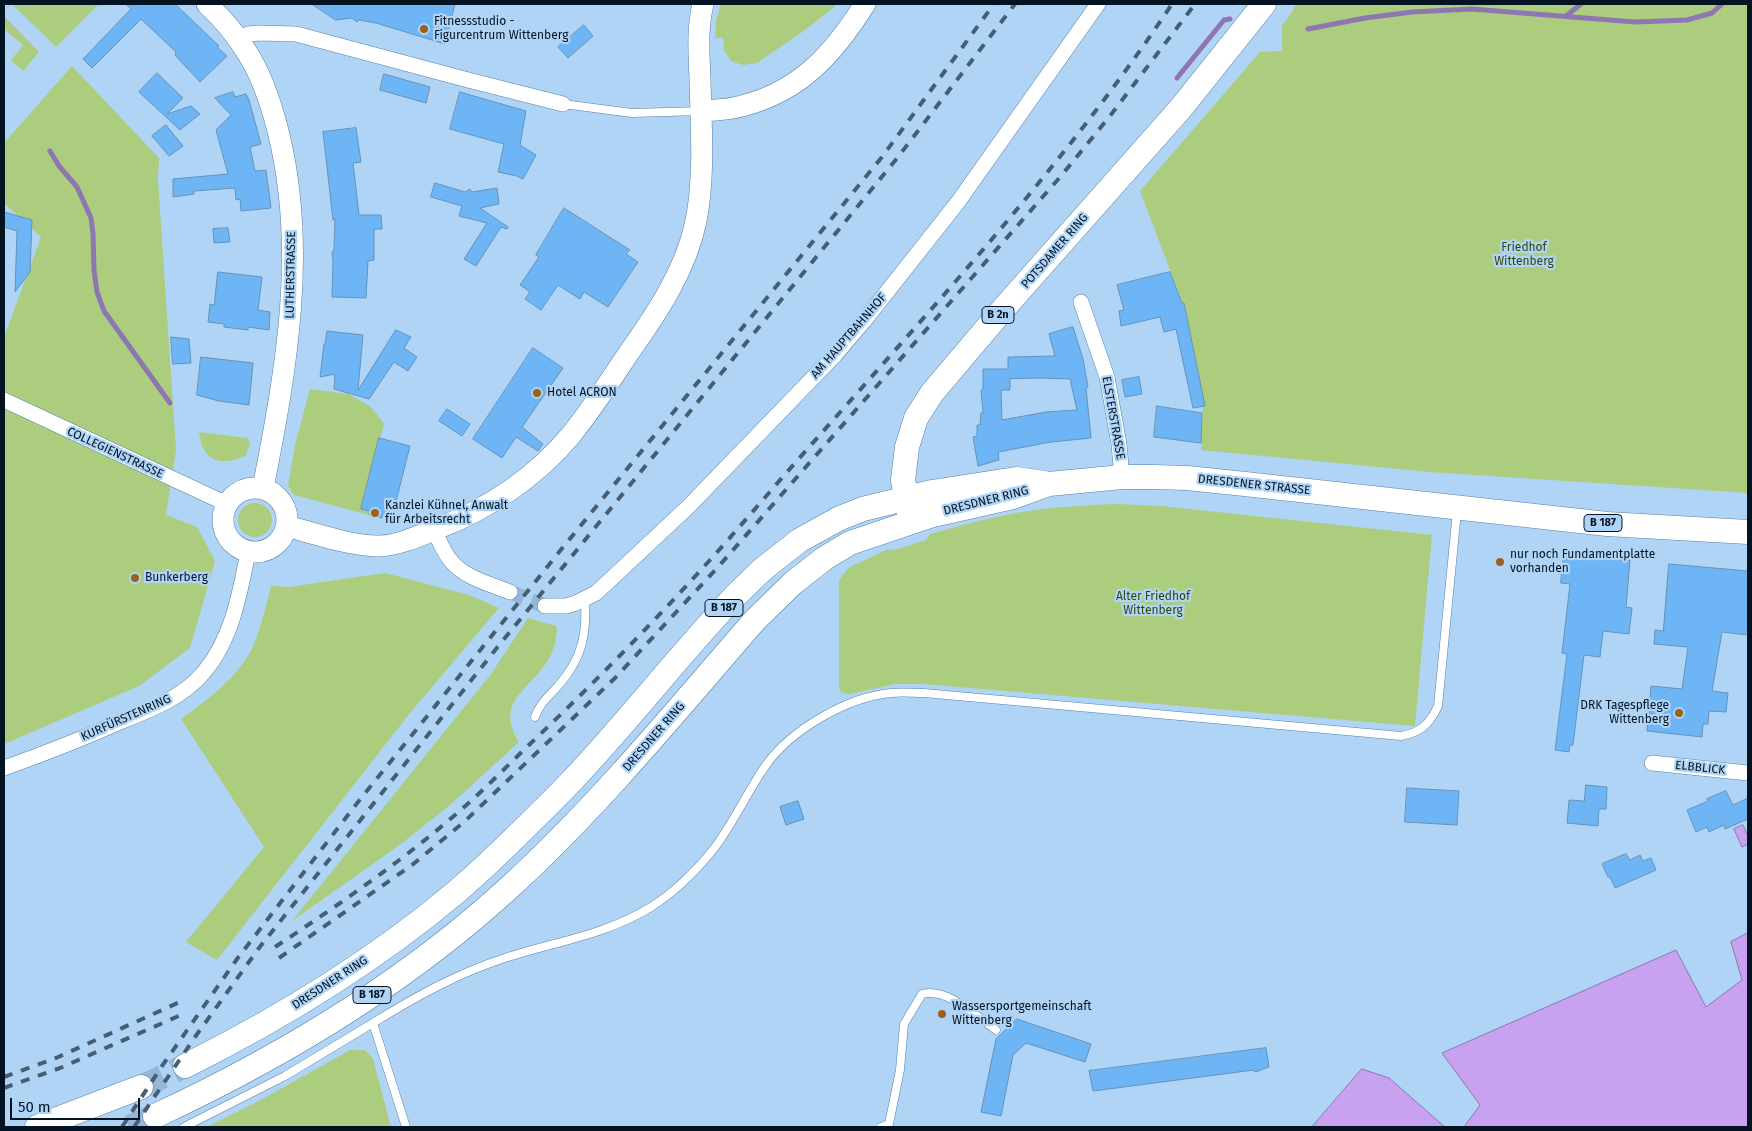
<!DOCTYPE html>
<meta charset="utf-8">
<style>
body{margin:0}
#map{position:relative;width:1752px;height:1131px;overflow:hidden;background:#b0d4f6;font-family:"Fira Sans",sans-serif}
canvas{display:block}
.frame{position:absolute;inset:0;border:5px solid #031322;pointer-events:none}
.scale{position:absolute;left:10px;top:1098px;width:130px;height:22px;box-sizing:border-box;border:2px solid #031322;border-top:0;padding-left:6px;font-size:15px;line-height:18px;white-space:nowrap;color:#031322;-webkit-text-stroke:4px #b0d4f6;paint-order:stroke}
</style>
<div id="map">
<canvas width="1752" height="1131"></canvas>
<div class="frame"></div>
<div class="scale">50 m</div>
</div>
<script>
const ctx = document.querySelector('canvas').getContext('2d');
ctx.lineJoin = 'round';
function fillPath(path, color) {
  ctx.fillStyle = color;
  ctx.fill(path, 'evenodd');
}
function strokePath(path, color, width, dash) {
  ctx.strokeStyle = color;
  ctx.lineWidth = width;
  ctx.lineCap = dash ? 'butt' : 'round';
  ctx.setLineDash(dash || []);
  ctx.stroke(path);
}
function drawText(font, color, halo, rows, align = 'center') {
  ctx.font = font + ' "Fira Sans",sans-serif';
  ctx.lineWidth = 4.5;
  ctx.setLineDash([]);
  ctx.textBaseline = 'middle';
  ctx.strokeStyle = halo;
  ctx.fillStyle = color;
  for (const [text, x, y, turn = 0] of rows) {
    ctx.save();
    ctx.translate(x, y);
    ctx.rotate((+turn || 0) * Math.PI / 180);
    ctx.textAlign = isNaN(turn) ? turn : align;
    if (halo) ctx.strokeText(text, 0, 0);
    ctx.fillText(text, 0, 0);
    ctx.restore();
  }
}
const green = new Path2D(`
 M 12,4 L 99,4 L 56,47 Z
 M 721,4 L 838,4 L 805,30 L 757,63 L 743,65 L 731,61 L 724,50 L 723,38 L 715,38 L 716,20 Z
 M 1297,4 L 1748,4 L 1748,493 L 1430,472 L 1201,450 L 1203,396 L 1186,312 L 1140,191 L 1260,52 L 1282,51 L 1282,26 Z
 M 4,16 L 39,52 L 23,71 L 11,60 L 23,45 L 4,29 Z
 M 72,66 L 159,158 L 158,180 L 176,450 L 166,515 L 197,527 L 215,561 L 190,648 L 139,686 L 4,744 L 4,337 L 41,237 L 4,203 L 4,143 Z
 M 310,389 L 349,394 L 371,407 L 384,424 L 361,508 L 370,511 L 369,515 L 294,495 L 288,486 L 295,445 Z
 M 199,432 L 248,438 L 250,443 L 246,455 C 232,463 212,466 203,448 C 201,444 200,436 199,432 Z
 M238 520a17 17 0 1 1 34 0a17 17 0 1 1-34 0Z
 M 1116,504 L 1161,506 L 1432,535 L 1415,726 L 923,684 L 895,684 L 850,694 L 841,693 L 839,686 L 839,580 L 848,568 L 888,549 L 895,550 L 926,540 L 930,534 C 963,525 995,516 1028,511 C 1057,507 1087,505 1116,504 Z
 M 385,573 L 469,595 L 499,608 L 410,713 L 217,960 L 186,942 L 264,847 L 181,719 C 204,702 227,686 244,662 C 258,643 265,609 271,586 L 289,587 Z
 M 528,618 L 556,626 L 557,629 C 556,641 554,652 547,662 C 527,692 495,702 519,742 L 450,805 L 401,844 L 292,921 L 491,674 Z
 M 350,1050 L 365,1050 L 373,1059 L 391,1127 L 207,1127 L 259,1101 Z`);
const water = new Path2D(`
 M 1743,825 L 1748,836 L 1748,844 L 1742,847 L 1734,829 Z
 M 1748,933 L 1748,1127 L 1464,1127 L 1480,1105 L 1442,1053 L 1676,950 L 1706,1007 L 1742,980 L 1731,942 Z
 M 1362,1069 L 1389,1078 L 1445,1127 L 1312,1127 Z`);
const stream = new Path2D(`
 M 1566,16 L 1581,4
 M 1308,29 L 1365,18 L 1412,12 L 1472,9 L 1635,22 L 1687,20 L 1712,13 L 1722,4
 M 1177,78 L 1224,20 L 1230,19
 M 50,151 L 59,166 L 77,187 L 91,218 L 93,233 L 94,270 L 97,292 L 104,311 L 170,403`);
const building = new Path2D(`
 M 126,4 L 175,4 L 219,46 L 217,47 L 227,56 L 200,82 L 175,55 L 176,52 L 141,19 L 92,68 L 83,59 L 131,9 Z
 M 312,4 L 455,4 L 445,44 L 376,23 L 359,20 L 357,22 L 352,18 L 336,20 Z
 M 584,25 L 593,36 L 568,58 L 558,47 Z
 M 157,73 L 183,98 L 167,114 L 191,106 L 200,114 L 180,130 L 139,92 Z
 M 384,74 L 430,87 L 426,103 L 380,90 Z
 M 233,92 L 235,97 L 246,94 L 249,100 L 261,144 L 250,147 L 255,171 L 266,170 L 271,208 L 241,211 L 240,199 L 236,200 L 235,188 L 194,191 L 194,194 L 173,197 L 173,179 L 228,174 L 216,130 L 231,115 L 215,98 Z
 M 460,92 L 526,111 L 520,145 L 536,155 L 523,179 L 517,176 L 498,172 L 504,144 L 450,129 Z
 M 166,125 L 183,146 L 169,156 L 152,136 Z
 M 356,128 L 361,162 L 353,163 L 359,215 L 381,215 L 382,229 L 374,229 L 374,260 L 368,261 L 366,298 L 332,297 L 333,260 L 332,253 L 334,249 L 335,219 L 333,220 L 323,132 Z
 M 435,183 L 465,192 L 470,189 L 472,192 L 497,188 L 499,204 L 480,208 L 508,227 L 507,229 L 501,227 L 476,266 L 464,259 L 487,223 L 459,216 L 462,206 L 431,197 Z
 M 564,208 L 630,250 L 626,254 L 638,262 L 608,307 L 584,292 L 580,299 L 558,285 L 541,310 L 525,299 L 530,292 L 520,285 L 539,257 L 536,255 Z
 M 4,212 L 32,220 L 30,272 L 15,292 L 17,231 L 4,227 Z
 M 228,228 L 230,242 L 214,243 L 213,229 Z
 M 218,272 L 262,277 L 258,310 L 270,312 L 269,330 L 248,327 L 248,330 L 224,327 L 224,324 L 208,322 L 210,304 L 214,305 Z
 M 1170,272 L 1182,303 L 1184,303 L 1205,406 L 1193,408 L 1176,329 L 1164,332 L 1160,317 L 1121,326 L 1119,311 L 1124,310 L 1117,285 Z
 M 1073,327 L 1083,359 L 1088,387 L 1086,388 L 1091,438 L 1051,442 L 998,452 L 999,460 L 978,466 L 973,437 L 977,436 L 977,425 L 980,425 L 981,413 L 983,413 L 981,390 L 983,390 L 983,369 L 1008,369 L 1008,357 L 1055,356 L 1049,334 ZM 1041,378 L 1070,379 L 1077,410 L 1046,412 L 1002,420 L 1001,390 L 1010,390 L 1010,379 Z
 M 396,330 L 411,337 L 404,348 L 417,357 L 408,371 L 394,362 L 369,399 L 334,389 L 335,374 L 320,377 L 324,344 L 325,344 L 327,331 L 363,335 L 358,390 Z
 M 171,337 L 189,339 L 191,363 L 173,364 Z
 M 533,348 L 563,368 L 522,427 L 543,444 L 538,451 L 516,437 L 502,458 L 473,439 Z
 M 201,357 L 253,363 L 249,405 L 219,401 L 197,395 Z
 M 1139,377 L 1142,394 L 1125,397 L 1122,380 Z
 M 1157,406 L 1202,413 L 1201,443 L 1154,437 Z
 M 447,409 L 470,424 L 462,436 L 439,421 Z
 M 379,438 L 410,446 L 392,517 L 382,515 L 382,518 L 369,515 L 370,511 L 361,509 Z
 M 1564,554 L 1630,560 L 1626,607 L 1632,608 L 1629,634 L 1603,631 L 1600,657 L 1584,655 L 1573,745 L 1570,745 L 1569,752 L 1555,750 L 1567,654 L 1562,653 L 1570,584 L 1561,583 Z
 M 1669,564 L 1748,571 L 1748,635 L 1722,632 L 1712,691 L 1728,693 L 1726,712 L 1709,711 L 1708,724 L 1703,724 L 1702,737 L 1647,731 L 1651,686 L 1682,689 L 1688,647 L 1654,644 L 1655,630 L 1663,631 Z
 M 1586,785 L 1607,787 L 1606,809 L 1599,809 L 1598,826 L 1567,823 L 1569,800 L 1584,801 Z
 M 1407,788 L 1459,791 L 1457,825 L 1405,822 Z
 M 1726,791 L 1733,805 L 1748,798 L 1748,819 L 1725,829 L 1724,825 L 1709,832 L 1707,827 L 1696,832 L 1687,810 L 1708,801 L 1707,799 Z
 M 798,801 L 804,819 L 786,825 L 780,807 Z
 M 1626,854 L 1630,860 L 1640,855 L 1643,861 L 1651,858 L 1656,870 L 1615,888 L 1610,877 L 1608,877 L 1602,864 Z
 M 1017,1019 L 1091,1044 L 1085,1062 L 1026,1043 L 1013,1055 L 1001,1116 L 981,1112 L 996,1039 Z
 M 1266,1048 L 1269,1067 L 1255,1072 L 1254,1070 L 1093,1091 L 1089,1071 Z`);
const streetTunnel = new Path2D(`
 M 510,592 L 545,606`);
const primaryTunnel = new Path2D(`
 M 141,1087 L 185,1066
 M 129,1127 L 155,1116`);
const lane = new Path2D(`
 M 563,104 L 632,113 L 701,111
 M 535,717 C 539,704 549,696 558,686 C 582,659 587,635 585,599
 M 184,1127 L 285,1076 L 373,1023
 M 406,1127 L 373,1023 C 415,997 458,973 505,958 C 554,942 606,935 651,907 C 673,893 695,872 712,851 C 732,826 747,792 766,765 C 791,730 847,697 891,693 C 902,692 913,693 924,693 L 1401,736 C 1421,732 1429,725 1438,706 L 1457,511
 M 881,1127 L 889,1124 L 900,1070 L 904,1024 L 922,994 C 947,987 976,1016 996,1030`);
const street = new Path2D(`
 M 239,40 L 248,34 L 259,33 L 296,34 L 468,80 L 563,104
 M 1081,302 L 1107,377 L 1119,444 L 1122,477
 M 4,400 L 227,504
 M 434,530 C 439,540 444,553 451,561 C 465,578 490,584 510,592
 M 545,606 L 566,606 L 576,603 L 596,593 L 688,507 L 835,355 L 864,321 L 958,202 L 1098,4
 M 1652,763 L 1748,773
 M 4,768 C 43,754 82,739 120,722 C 150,710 184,697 204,672 C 232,639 240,593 248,552`);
const secondary = new Path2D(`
 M 207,4 C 222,18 235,33 246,51 C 262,75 271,103 278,131 C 308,250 286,371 263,488
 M 701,111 C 714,110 729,110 742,106 C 801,91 834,53 865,4
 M223 520a32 32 0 1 1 64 0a32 32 0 1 1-64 0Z
 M 287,526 C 312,533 355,547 380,546 C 399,545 419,536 436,529 C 488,509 536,477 571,435 C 592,409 610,381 628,354 C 657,313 686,270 696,221 C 705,175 701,125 700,79 C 699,53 697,29 703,4`);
const primary = new Path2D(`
 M 909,513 L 903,480 L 907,447 L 916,418 L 932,393 L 1004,308 L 1181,108 L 1264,4
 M 185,1066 C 281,1018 373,962 455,893 C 494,860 529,824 565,788 C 624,727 676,658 735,596 L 763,569 L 800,540 L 840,518 L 863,509 L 932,492 L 1016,479 L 1044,483
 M 155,1116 C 284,1056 407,982 512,885 C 600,804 676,711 755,620 L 793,583 L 825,558 L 850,543 L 933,515 L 1013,497 L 1049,484 L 1122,477 L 1153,477 L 1187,478 L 1245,484 L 1607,524 L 1748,532
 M 37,1127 L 141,1087`);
const rail = new Path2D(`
 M 275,947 C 337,906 398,864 455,815 C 481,793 506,767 531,743 C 593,684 653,623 710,560 C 747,519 782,477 819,436 C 942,297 1069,159 1172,4
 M 279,958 L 412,865 L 464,822 L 615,678 L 719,566 L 1061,176 L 1110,116 L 1195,4
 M 4,1077 L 56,1058 L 182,1001
 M 4,1088 L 60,1068 L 181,1015
 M 122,1127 L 162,1066 L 237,959 L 358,802 L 564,546 L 882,157 L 994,4
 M 134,1127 L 195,1037 L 259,948 L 500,644 L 898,157 L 1015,4`);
const markers = [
 [424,29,5,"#99611c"],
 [537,393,5,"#99611c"],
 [375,513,5,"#99611c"],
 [1500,562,5,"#99611c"],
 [135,578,5,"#99611c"],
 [1679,713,5,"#99611c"],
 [942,1014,5,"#99611c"]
];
const shields = [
 [998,315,32],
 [1603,523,38],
 [724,608,38],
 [372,995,38]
];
const shieldNames = [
 ["B 2n",998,315],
 ["B 187",1603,523],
 ["B 187",724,608],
 ["B 187",372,995]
];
const poiNames = [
 ["Fitnessstudio -",434,22],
 ["Figurcentrum Wittenberg",434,36],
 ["Hotel ACRON",547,393],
 ["Kanzlei Kühnel, Anwalt",385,506],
 ["für Arbeitsrecht",385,520],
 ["nur noch Fundamentplatte",1510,555],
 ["vorhanden",1510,569],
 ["Bunkerberg",145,578],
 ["DRK Tagespflege",1669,706,"right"],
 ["Wittenberg",1669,720,"right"],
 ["Wassersportgemeinschaft",952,1007],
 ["Wittenberg",952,1021]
];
const parkNames = [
 ["Friedhof",1524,248],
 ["Wittenberg",1524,262],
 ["Alter Friedhof",1153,597],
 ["Wittenberg",1153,611]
];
const streetNames = [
 ["POTSDAMER RING",1055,251,-49],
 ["LUTHERSTRASSE",291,275,-89],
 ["AM HAUPTBAHNHOF",849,336,-49],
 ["ELSTERSTRASSE",1113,418,80],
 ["COLLEGIENSTRASSE",115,453,25],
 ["DRESDENER STRASSE",1254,485,6],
 ["DRESDNER RING",986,501,-14],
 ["KURFÜRSTENRING",126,718,-24],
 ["DRESDNER RING",654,737,-49],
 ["ELBBLICK",1700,768,6],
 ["DRESDNER RING",330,983,-33]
];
fillPath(green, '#accd7d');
fillPath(water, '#c8a1f0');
strokePath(water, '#8d76b2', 1);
strokePath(stream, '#8d76b2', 5);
fillPath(building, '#6db5f5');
strokePath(building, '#6692ba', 1);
strokePath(streetTunnel, '#96b7d6', 15, [15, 8]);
strokePath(primaryTunnel, '#96b7d6', 24, [24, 12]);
strokePath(lane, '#5580a7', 9);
strokePath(street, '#5580a7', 16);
strokePath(secondary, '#5580a7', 22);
strokePath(primary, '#5580a7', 25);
strokePath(lane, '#fff', 8);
strokePath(street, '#fff', 15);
strokePath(secondary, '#fff', 21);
strokePath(primary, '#fff', 24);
strokePath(rail, '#465e74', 4, [9, 9]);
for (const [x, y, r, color] of markers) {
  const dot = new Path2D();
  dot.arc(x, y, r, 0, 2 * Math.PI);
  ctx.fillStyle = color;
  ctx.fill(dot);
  strokePath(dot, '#b0d4f6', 2);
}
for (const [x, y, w] of shields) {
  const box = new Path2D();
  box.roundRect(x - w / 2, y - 8.5, w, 17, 4);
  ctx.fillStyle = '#b0d4f6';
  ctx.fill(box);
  strokePath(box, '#031322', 1);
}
drawText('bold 11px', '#031322', null, shieldNames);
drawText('12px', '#031322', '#b0d4f6', poiNames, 'left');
drawText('12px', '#324607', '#b0d4f6', parkNames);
drawText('12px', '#031322', '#b0d4f6', streetNames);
</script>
